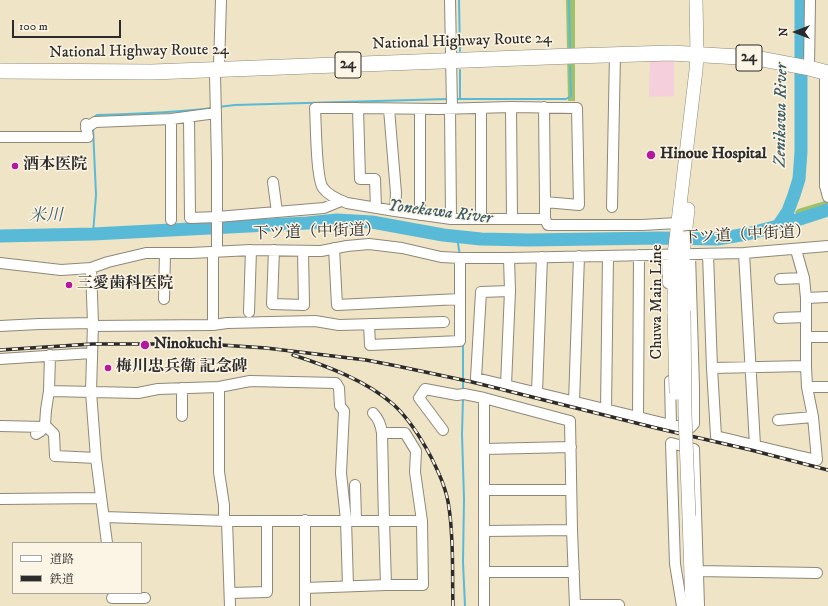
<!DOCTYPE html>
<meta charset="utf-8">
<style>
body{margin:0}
#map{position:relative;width:828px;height:606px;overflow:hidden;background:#f0e4c6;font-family:"IM FELL DW Pica","Noto Serif JP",serif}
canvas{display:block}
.legend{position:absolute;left:12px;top:542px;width:130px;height:52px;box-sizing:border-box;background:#fcf5e5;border:1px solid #a8a49b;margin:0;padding:5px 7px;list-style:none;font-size:12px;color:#2b2b2b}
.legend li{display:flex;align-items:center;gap:8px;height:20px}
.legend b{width:20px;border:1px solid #a8a49b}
.north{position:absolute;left:776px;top:12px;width:40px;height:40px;-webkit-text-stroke:3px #fcf5e5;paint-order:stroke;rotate:270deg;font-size:11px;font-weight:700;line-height:16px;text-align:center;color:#2b2b2b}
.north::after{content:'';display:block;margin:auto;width:14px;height:18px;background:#2b2b2b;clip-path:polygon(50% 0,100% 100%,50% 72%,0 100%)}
.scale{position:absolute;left:12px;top:20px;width:109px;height:18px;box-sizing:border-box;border:2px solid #2b2b2b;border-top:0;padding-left:5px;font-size:12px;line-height:14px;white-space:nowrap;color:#2b2b2b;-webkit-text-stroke:3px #fcf5e5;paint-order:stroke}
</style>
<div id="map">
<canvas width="828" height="606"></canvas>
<ul class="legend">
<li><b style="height:5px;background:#fff"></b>道路</li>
<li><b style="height:5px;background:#2b2b2b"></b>鉄道</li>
</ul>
<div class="north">N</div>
<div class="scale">100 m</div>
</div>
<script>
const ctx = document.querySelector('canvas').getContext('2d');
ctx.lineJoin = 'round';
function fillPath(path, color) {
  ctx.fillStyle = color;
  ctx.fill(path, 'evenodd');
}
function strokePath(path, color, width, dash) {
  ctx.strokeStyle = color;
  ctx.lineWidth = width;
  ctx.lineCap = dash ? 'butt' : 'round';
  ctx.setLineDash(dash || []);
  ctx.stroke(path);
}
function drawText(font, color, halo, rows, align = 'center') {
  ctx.font = font + ' "IM FELL DW Pica","Noto Serif JP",serif';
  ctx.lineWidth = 3;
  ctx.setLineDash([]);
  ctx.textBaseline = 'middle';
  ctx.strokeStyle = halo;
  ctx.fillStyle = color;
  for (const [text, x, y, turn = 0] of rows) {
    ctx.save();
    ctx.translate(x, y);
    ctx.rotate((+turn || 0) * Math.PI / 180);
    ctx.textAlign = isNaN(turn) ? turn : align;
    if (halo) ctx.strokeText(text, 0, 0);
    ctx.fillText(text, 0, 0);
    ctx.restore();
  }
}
const built = new Path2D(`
 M 650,61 L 674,61 L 674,96 L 649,97 Z`);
const green = new Path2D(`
 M 566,0 L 575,0 L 575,101 L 568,101 Z
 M 828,200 L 828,207 L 811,212 L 796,214 L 795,212 L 798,209 Z`);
const stream = new Path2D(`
 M 459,0 L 460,51
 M 569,0 L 570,47
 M 460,70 L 460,99
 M 454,99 L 566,99 L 571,96 L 570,66
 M 218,107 L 235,105 L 448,99
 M 93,119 L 94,117 L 97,115 C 136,114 174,113 212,108
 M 93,234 L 96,195 L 93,128
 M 457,237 L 460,256
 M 463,391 L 463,344
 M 463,398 L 462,434 L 464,499 L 463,562 L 465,606`);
const river = new Path2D(`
 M 778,226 L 788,211 L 794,195 L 799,179 L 801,152 L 801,0
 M 0,236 L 93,234 L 307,223 L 337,220 L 372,222 L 443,235 L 481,239 L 529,240 L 659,238 L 717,239 L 747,234 L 778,226 L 828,210`);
const minor = new Path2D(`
 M 450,0 L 452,108
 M 809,68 L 810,0
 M 826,72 L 825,78 L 825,186 L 828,197
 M 511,107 L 512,218
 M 544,107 L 545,202
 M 358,108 L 360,179 L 375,179 L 376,208
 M 450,108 L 451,219
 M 389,109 L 396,193 L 395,211
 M 420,109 L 420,215
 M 189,117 L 190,218 L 217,217 L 324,208 L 341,201
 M 171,119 L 171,220
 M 86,128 L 95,122 L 171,119 L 216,113
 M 0,137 L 88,137 L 86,124
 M 273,182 L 277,212
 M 612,207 L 615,54
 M 481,219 L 481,108
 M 545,219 L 451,219 L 395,211 L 347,203 C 339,200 328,195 323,188 C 316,179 316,123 315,108 L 358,108 L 439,109 L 511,107 L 577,108 L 579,205 L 545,202 L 545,219 L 548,225 L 642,225 L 677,223
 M 334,248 L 337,305 L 460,299
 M 274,250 L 272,304 L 304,305 L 303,251
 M 217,252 L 217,163 L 215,74 L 219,66 L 221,0
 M 744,253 L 755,445
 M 708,254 L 712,368 L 716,436 C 750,444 783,453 817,460 L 813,417 L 807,387 L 806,366 L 806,298 L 804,278 L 796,250
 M 667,255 L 668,283
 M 0,263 L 61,270 L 91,268 L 108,262 L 146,253 L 191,253 L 251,250 L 321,251 L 347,246 L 369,244 L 402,248 L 441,257 L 460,258 L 509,258 L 744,253 L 828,246
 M 91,268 L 93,323 L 91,392 L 96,458 L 107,543
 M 780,279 L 804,278
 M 510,291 L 481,292 L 476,378 L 671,425
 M 806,298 L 828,297
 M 164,299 L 165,253
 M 249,312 L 251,250
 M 779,318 L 806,317
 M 369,324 L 370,345 L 460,341 L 460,258
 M 213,325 L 213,252
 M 0,326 L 39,324 L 93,323
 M 92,326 L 213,325 L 227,323 L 315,321 L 339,325 L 444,322
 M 806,337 L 828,337
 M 0,359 L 92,353
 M 712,368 L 806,366
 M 670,381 L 671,425 L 690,428 L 694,424 L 694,387 L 690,255
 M 506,385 L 510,291 L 509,258
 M 219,387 L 219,472 L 224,505 L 224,521
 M 807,387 L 828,387
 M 182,388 L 182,416
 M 49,391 L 138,393 L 158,389 L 219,387 L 250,381 L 336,383 L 339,388 L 340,406 L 344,411 L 341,473 L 346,520 L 348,586
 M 537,393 L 542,257
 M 574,402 L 579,256
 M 606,410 L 608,256
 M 373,413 C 379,419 381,425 382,433
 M 638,417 L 639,255
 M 778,420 L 813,417
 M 45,425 L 54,434 L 55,456 L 96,458
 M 0,426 L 44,427
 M 443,430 L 419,398 L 425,389 L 457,395 L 464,394 L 484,398
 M 36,434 L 41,431 L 45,425 L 46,410 L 49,391 L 50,355
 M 484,449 L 571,447
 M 355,485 L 356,520
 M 484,490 L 571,490
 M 0,499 L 101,498
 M 104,517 L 227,521 L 422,521 L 423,585 L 386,585 L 305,588
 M 227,521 L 230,606
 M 484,531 L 572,530
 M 697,571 L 817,573
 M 484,572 L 574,572
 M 386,585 L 384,521 L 382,433 L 405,433 L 416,451 L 415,472 L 422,521
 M 230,593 L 267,592 L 267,521
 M 112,598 L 145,598
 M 575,605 L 619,605
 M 305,606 L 305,520
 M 484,606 L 484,398 L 570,421 L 572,530 L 575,606
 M 682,606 L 675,564 L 671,443 L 694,449 L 699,606`);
const major = new Path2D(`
 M 684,311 L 683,255 L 688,209
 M 674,313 L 674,255 L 696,70 L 697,54 L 696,0
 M 689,516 L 692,606`);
const highway = new Path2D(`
 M 0,71 L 152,72 L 573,56 L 671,53 L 756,58 L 809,68 L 828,73`);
const rail = new Path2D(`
 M 0,350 L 92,344 L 206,344 L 266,348 L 366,360 L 397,366 L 472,382 L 656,428 L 751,450 L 828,470
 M 293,355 C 327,366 367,381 394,405 C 410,420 421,438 431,457 C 439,473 447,490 449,508 C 454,540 452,574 453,606`);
const majorBridge = new Path2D(`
 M 684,311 L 685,414 L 689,516
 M 674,313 L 676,393`);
const markers = [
 [651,155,5,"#b5179e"],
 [15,166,4,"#b5179e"],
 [69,285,4,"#b5179e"],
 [145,345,5,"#b5179e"],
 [108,368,4,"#b5179e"]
];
const shields = [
 [749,58,26],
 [348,65,26]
];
const shieldNames = [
 ["24",749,58],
 ["24",348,65]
];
const streetNames = [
 ["National Highway Route 24",462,42,-2],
 ["National Highway Route 24",139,52,-1],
 ["下ツ道（中街道）",317,233,-2],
 ["下ツ道（中街道）",747,236,-3],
 ["Chuwa Main Line",658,302,-90]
];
const poiNames = [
 ["Hinoue Hospital",660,155],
 ["酒本医院",23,166],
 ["三愛歯科医院",77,285],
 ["Ninokuchi",154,345],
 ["梅川忠兵衛 記念碑",116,368]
];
const waterNames = [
 ["Zenikawa River",782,115,-89],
 ["Yonekawa River",440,213,7],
 ["米川",46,217,-1]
];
fillPath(built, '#f5cfdb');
fillPath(green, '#9fc169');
strokePath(stream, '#59bad7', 2);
strokePath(river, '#59bad7', 13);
strokePath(minor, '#8e8878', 12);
strokePath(major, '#8e8878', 14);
strokePath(highway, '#8e8878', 16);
strokePath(minor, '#fff', 10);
strokePath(major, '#fff', 13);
strokePath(highway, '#fff', 15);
strokePath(rail, '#2b2b2b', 3.5);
strokePath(rail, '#fcf5e5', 2, [6]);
strokePath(majorBridge, '#8e8878', 14, []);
strokePath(majorBridge, '#fff', 13);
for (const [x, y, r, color] of markers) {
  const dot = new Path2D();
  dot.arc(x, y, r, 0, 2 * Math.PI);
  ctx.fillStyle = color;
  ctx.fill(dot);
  strokePath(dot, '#fcf5e5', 1.5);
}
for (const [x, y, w] of shields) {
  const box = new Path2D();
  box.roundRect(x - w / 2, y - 13, w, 26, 3);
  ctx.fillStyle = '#fcf5e5';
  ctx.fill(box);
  strokePath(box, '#2b2b2b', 1);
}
drawText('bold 15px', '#2b2b2b', null, shieldNames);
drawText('16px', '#2b2b2b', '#fcf5e5', streetNames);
drawText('bold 16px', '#2b2b2b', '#fcf5e5', poiNames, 'left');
drawText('italic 17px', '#3b5d67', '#fcf5e5', waterNames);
</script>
